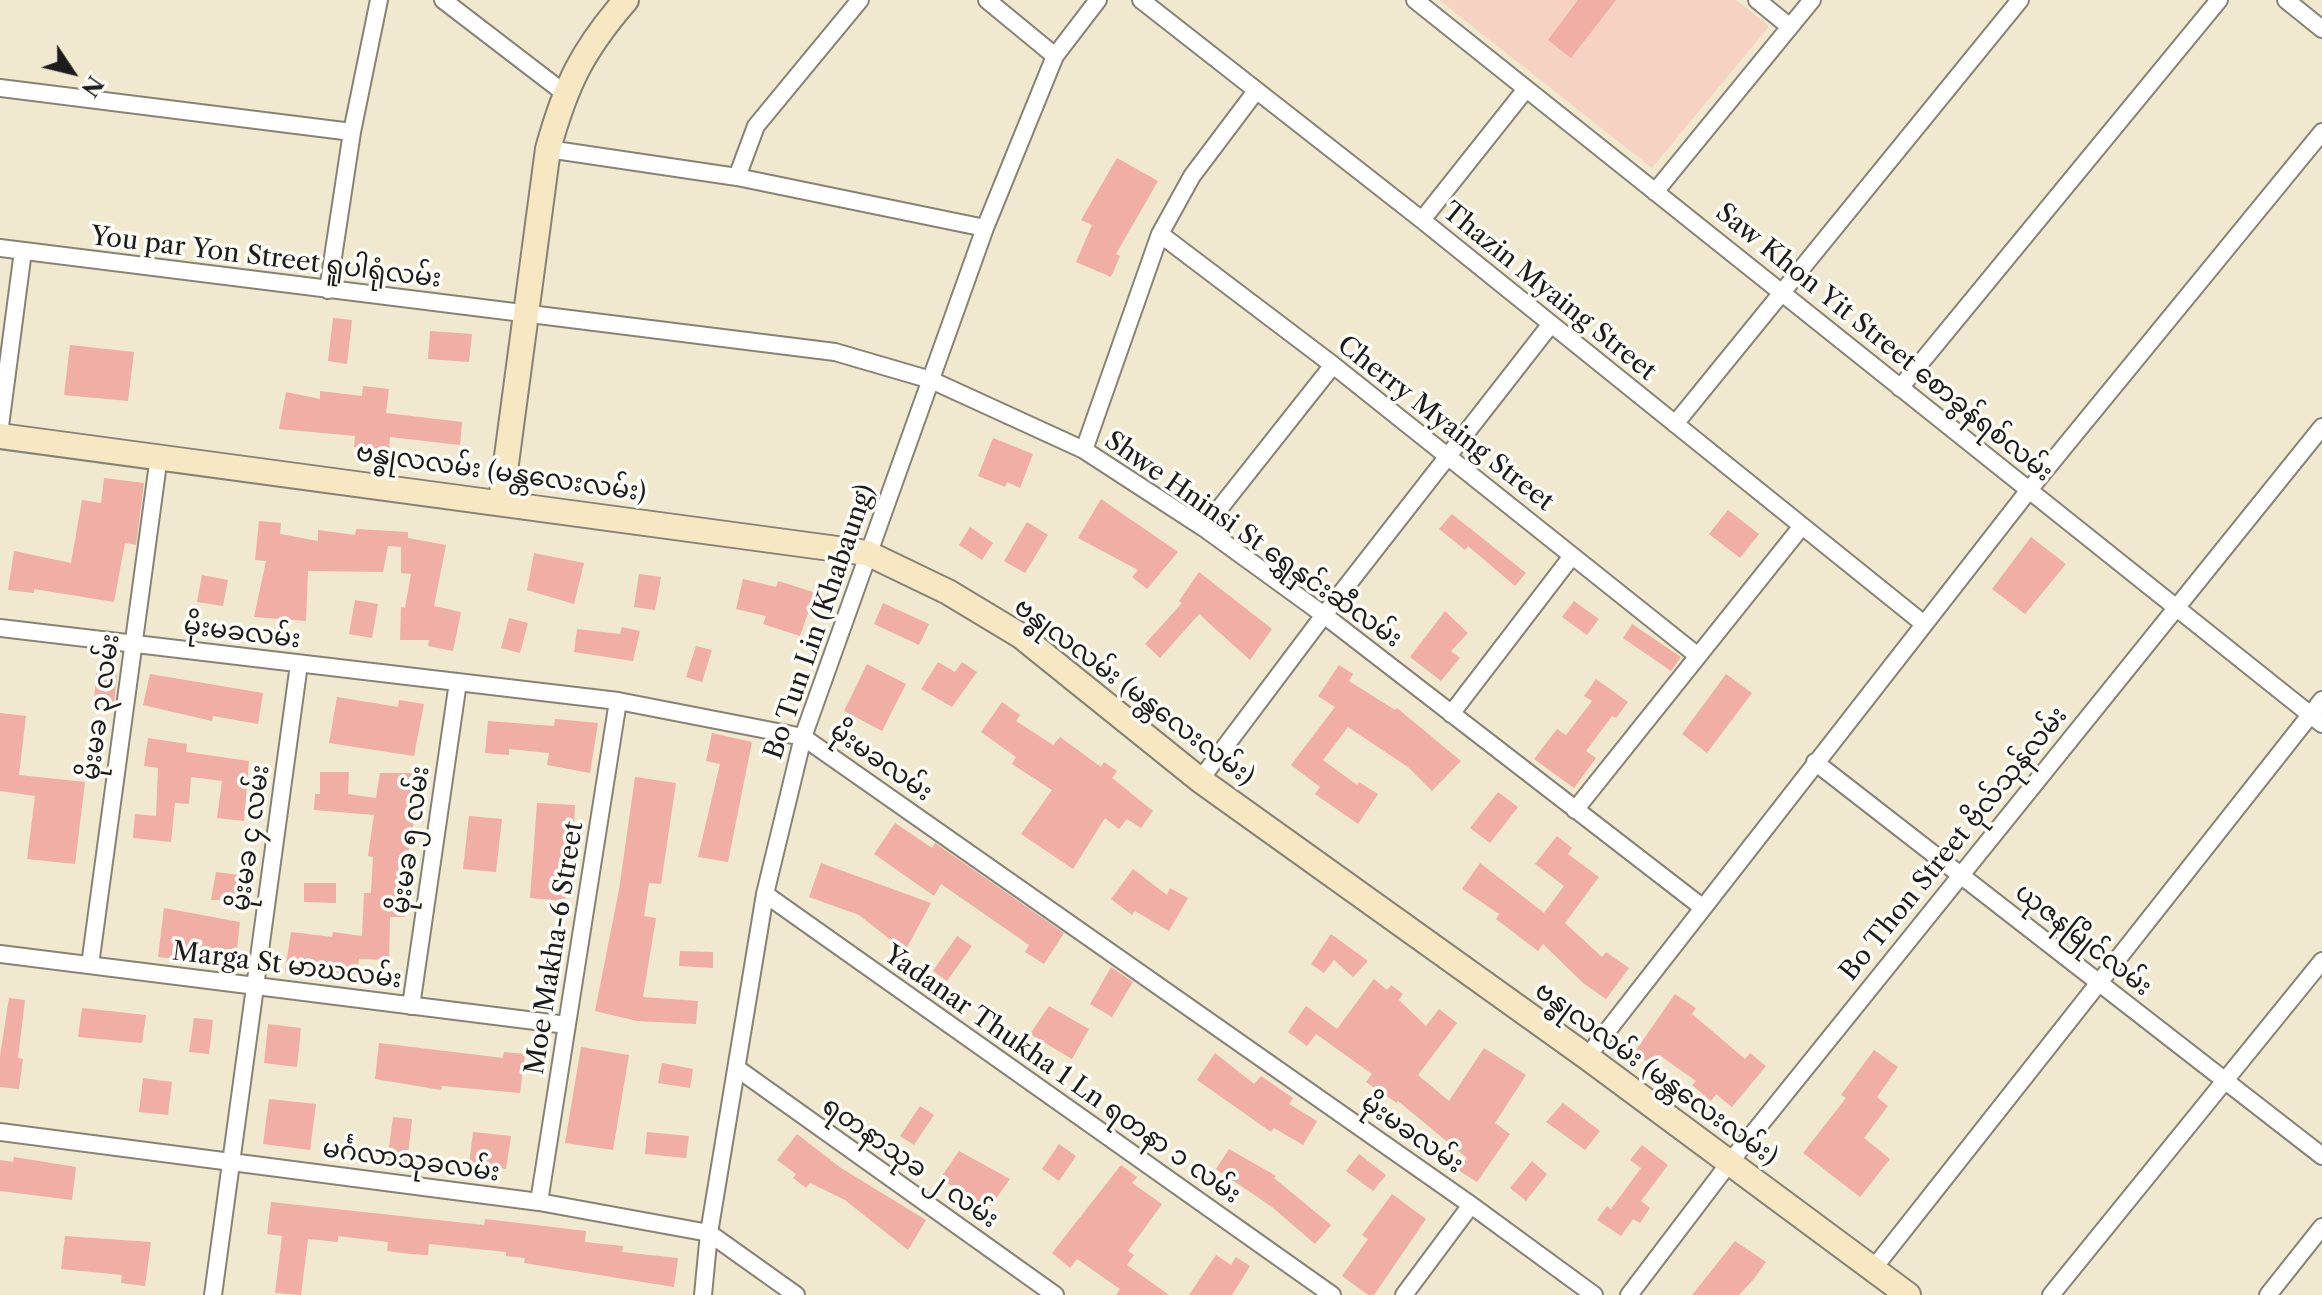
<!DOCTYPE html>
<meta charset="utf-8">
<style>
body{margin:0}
#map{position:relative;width:2322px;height:1295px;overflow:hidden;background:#f0e9cf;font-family:"Libre Caslon Text",serif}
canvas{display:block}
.north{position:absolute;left:32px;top:32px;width:80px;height:80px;-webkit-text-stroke:6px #fdfcf7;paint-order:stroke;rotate:125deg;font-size:22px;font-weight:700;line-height:32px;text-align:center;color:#1c1c1c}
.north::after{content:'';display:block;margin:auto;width:28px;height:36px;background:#1c1c1c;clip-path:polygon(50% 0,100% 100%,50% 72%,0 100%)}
</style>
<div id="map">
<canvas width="2322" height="1295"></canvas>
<div class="north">N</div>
</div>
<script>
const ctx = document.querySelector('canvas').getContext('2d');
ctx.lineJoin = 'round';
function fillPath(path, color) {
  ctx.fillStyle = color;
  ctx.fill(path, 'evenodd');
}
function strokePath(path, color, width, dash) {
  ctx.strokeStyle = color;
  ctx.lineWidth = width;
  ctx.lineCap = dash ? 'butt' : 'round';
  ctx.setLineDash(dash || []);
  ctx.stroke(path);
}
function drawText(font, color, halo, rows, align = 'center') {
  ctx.font = font + ' "Libre Caslon Text","Noto Sans Myanmar",serif';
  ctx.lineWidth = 7;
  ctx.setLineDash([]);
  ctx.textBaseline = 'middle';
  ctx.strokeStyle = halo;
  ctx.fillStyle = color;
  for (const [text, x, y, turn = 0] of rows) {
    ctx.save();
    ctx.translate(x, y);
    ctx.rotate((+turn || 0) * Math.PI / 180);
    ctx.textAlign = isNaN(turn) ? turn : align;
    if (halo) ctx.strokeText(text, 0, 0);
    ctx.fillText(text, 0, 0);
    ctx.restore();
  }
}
const built = new Path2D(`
 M 1439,0 L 1736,0 L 1769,26 L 1652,168 Z`);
const building = new Path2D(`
 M 1578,0 L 1616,0 L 1571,58 L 1548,40 Z
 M 1117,158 L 1158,181 L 1116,254 L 1120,256 L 1111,277 L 1076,262 L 1092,225 L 1081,220 Z
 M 333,318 L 352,320 L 347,364 L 328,361 Z
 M 430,331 L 472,334 L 469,362 L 428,359 Z
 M 70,345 L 134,352 L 128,401 L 64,395 Z
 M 363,386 L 389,389 L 386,413 L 462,422 L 460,445 L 390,437 L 389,449 L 354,447 L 355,436 L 279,429 L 286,392 L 320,399 L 320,391 L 362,396 Z
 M 993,438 L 1033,454 L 1020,488 L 1007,482 L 1005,487 L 978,476 Z
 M 104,478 L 144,483 L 136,545 L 125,543 L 114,602 L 34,589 L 34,593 L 8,590 L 14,551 L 71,563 L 82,500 L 101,503 Z
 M 1101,499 L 1178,552 L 1147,589 L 1132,577 L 1138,570 L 1078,538 Z
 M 1728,510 L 1759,534 L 1740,558 L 1709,534 Z
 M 1452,514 L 1526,573 L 1515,586 L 1468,546 L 1465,550 L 1439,529 Z
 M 259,521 L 281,523 L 280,534 L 318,541 L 318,530 L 355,535 L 356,529 L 408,532 L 408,538 L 446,545 L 434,606 L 461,612 L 453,651 L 428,646 L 429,640 L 400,640 L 401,607 L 405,608 L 411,574 L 401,573 L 401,547 L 388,546 L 383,572 L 308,571 L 306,621 L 254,617 L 266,561 L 255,560 Z
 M 1027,522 L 1048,535 L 1025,573 L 1004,561 Z
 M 970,527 L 993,543 L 982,560 L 959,545 Z
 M 2031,537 L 2066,564 L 2025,614 L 1992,589 Z
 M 534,553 L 584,563 L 574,604 L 527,590 Z
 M 1199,572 L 1272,629 L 1250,660 L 1199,614 L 1160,658 L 1145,644 L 1182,603 L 1179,601 Z
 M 639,574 L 661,577 L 655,610 L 634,607 Z
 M 202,575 L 228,580 L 223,606 L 197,602 Z
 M 743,579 L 776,587 L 778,581 L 826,596 L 821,613 L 809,610 L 800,636 L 763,624 L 766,616 L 736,609 Z
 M 355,600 L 378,604 L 372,638 L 349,634 Z
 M 1574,601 L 1599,619 L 1587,635 L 1562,617 Z
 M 883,603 L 929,624 L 919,645 L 874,624 Z
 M 1445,611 L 1468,633 L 1451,651 L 1460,658 L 1441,681 L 1410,657 Z
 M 509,618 L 528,623 L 520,653 L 501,648 Z
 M 1632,624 L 1681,657 L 1671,671 L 1623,638 Z
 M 622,627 L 640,631 L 633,661 L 574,652 L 577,629 L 620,634 Z
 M 696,646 L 712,650 L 702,682 L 686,677 Z
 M 938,662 L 955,672 L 962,662 L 977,672 L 952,707 L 921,689 Z
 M 867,664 L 906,684 L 882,731 L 844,711 Z
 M 1339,665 L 1353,674 L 1349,681 L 1395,710 L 1397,708 L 1461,761 L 1432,791 L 1408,767 L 1348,727 L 1323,760 L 1357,785 L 1359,782 L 1378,794 L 1358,824 L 1315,794 L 1320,787 L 1291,765 L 1335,707 L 1318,696 Z
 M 96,673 L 117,674 L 114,705 L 94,704 Z
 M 150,674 L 263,693 L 258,724 L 213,716 L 212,721 L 143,705 Z
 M 1726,674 L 1752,693 L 1707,753 L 1682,734 Z
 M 1596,679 L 1628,702 L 1616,718 L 1612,716 L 1586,751 L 1596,758 L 1574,788 L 1534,759 L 1557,729 L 1566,735 L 1592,701 L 1584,696 Z
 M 337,697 L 398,707 L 399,700 L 424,704 L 414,756 L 329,743 Z
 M 1002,702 L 1020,715 L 1016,721 L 1053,745 L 1060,737 L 1101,767 L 1104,762 L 1117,771 L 1112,778 L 1153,811 L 1141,828 L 1127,819 L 1119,829 L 1105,818 L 1073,869 L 1021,834 L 1052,790 L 1012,764 L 1016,757 L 981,732 Z
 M 0,713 L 26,716 L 19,775 L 85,782 L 75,864 L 27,859 L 35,796 L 0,791 Z
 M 555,719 L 598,723 L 590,773 L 547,765 L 549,753 L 509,749 L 509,755 L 485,753 L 488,721 L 554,726 Z
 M 712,733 L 752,742 L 728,862 L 698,857 L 720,764 L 706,761 Z
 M 148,738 L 187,744 L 186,752 L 249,761 L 244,821 L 217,818 L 222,781 L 191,777 L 189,804 L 175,803 L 171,842 L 133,838 L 135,814 L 156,816 L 158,768 L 144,766 Z
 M 320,772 L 349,772 L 348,794 L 376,798 L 380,773 L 418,773 L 413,804 L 417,804 L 407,861 L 399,860 L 397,893 L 406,894 L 405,917 L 390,917 L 389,960 L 359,959 L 357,975 L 304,969 L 304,974 L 285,971 L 291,932 L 332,937 L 333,932 L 362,936 L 364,893 L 371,893 L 373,857 L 368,856 L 374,815 L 314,810 L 315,794 L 320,794 Z
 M 635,777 L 676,783 L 661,884 L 649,883 L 644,916 L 656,918 L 643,997 L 698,1001 L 696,1024 L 637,1021 L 595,1011 L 619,890 Z
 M 1498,792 L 1518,807 L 1490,843 L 1470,828 Z
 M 537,803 L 575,805 L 572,863 L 568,863 L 565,901 L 530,898 Z
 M 469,816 L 502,819 L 496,872 L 463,869 Z
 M 895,823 L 932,848 L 935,843 L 1064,933 L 1044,964 L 1025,952 L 1029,945 L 941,884 L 934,896 L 874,854 Z
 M 1557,836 L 1572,848 L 1568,854 L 1599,877 L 1565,923 L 1602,957 L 1606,952 L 1629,968 L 1606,999 L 1583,983 L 1543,944 L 1538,951 L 1496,919 L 1499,914 L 1462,889 L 1480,863 L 1544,913 L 1564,886 L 1535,864 Z
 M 821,863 L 931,903 L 905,951 L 859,915 L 809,897 Z
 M 1133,869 L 1167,895 L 1170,888 L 1188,898 L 1169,931 L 1135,911 L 1132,915 L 1111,899 Z
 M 216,872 L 246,876 L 242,900 L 211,900 Z
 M 304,883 L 336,883 L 336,903 L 304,902 Z
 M 164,908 L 240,922 L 235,966 L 158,957 Z
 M 1331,934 L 1368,961 L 1353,977 L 1334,960 L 1324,973 L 1311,964 Z
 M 957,936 L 972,946 L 947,981 L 933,971 Z
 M 680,951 L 713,952 L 713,968 L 679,966 Z
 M 1111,967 L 1133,982 L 1112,1017 L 1090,1004 Z
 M 1374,979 L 1387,990 L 1391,985 L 1403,994 L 1399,1000 L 1426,1026 L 1439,1009 L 1457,1023 L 1418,1075 L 1449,1101 L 1484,1048 L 1526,1075 L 1495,1123 L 1510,1134 L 1477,1182 L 1458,1170 L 1467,1158 L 1398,1101 L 1397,1103 L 1366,1082 L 1372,1074 L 1316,1034 L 1307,1046 L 1288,1032 L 1306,1006 L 1337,1029 Z
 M 1675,994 L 1696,1008 L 1692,1014 L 1745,1059 L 1750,1053 L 1766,1066 L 1732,1107 L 1716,1094 L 1711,1101 L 1692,1085 L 1696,1081 L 1662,1057 L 1655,1067 L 1634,1053 Z
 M 9,998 L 25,1000 L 18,1058 L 23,1059 L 19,1089 L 0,1087 L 0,1056 Z
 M 1049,1006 L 1089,1029 L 1072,1059 L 1030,1034 Z
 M 82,1008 L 146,1015 L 142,1043 L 78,1037 Z
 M 194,1018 L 213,1020 L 209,1054 L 189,1052 Z
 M 268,1024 L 301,1028 L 297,1067 L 264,1063 Z
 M 379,1043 L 503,1058 L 504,1052 L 525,1054 L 520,1093 L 442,1086 L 441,1090 L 375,1079 Z
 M 581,1047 L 629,1055 L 613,1150 L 565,1143 Z
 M 1874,1050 L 1898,1067 L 1877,1097 L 1888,1106 L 1864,1138 L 1890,1159 L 1860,1197 L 1803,1153 L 1846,1098 L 1841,1095 Z
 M 1215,1053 L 1254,1084 L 1261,1076 L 1293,1098 L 1289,1104 L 1317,1121 L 1303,1145 L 1274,1128 L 1271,1132 L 1197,1080 Z
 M 662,1063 L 693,1069 L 690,1088 L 658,1083 Z
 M 143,1078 L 172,1082 L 168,1115 L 139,1112 Z
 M 269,1099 L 316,1104 L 310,1150 L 263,1144 Z
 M 1563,1103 L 1600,1131 L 1585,1150 L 1546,1122 Z
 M 920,1106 L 934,1115 L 914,1145 L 900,1136 Z
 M 393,1117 L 412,1119 L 407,1164 L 387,1162 Z
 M 473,1132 L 511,1136 L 506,1169 L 469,1164 Z
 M 647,1132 L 689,1136 L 686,1158 L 645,1154 Z
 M 797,1134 L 841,1168 L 926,1220 L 908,1250 L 845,1200 L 810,1183 L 806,1188 L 793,1178 L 796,1174 L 777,1160 Z
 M 1059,1144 L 1076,1156 L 1059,1181 L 1042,1169 Z
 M 1642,1145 L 1668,1165 L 1641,1201 L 1650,1208 L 1640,1223 L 1633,1219 L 1621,1236 L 1597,1220 L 1607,1206 L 1611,1209 L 1641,1168 L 1630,1160 Z
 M 1229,1149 L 1276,1176 L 1274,1178 L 1331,1225 L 1315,1244 L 1272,1207 L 1216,1169 Z
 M 959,1151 L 1010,1179 L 989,1208 L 940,1179 Z
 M 1359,1154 L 1386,1175 L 1373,1191 L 1346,1171 Z
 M 14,1157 L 76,1167 L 72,1200 L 0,1191 L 0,1160 L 13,1162 Z
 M 1532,1161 L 1547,1174 L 1526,1201 L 1510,1188 Z
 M 1121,1165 L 1137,1177 L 1132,1183 L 1162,1204 L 1128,1251 L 1134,1255 L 1127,1265 L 1169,1295 L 1116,1295 L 1120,1289 L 1077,1259 L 1070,1268 L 1052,1253 Z
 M 1392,1194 L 1426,1219 L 1374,1295 L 1368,1295 L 1342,1276 L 1368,1239 L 1362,1235 Z
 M 271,1202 L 484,1225 L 485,1219 L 586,1231 L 585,1242 L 623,1246 L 622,1252 L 678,1258 L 674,1287 L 524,1263 L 525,1258 L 506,1256 L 506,1252 L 429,1244 L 428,1255 L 410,1254 L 387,1251 L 388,1242 L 338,1236 L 338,1242 L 308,1239 L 301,1295 L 275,1293 L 282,1236 L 267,1234 Z
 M 65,1236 L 151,1242 L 145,1286 L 121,1283 L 122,1275 L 61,1269 Z
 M 1735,1241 L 1766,1262 L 1753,1280 L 1739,1295 L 1692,1295 Z
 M 1216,1255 L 1231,1265 L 1236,1257 L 1250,1266 L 1232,1295 L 1189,1295 Z`);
const street = new Path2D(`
 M 443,0 L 563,92
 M 987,0 L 1055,56
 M 1141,0 L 1422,220 L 1924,624
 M 1415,0 L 2322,724
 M 1757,0 L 1790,27
 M 2286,0 L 2322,29
 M 0,88 L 352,132
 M 548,149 L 737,177 L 985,228
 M 737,177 L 756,126 L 860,0
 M 1655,192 L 1812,0
 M 1422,220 L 1526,89
 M 1160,234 L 1333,365 L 1698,656
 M 0,248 L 835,352 L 931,380 L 1084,450 L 1204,528 L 1324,615 L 1702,907
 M 328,290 L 352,132 L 379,0
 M 1900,388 L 2219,0
 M 1675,424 L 2020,0
 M 0,426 L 23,251
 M 1084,450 L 1160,234 L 1192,176 L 1256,91
 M 1204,528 L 1333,365
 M 0,628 L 618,701 L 803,737 L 1471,1205 L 1594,1295
 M 1451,714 L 1572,556
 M 1815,762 L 2322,1156
 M 1200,780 L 1324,615 L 1551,324
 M 1575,810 L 1802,526
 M 765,894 L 1332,1295
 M 0,954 L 567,1025
 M 90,965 L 159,456
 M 411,1006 L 458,682
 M 1587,1057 L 2029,490 L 2322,132
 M 738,1069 L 1055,1295
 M 0,1132 L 539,1202 L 709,1233 L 796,1295
 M 539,1202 L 618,701
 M 1873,1269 L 2322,700
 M 213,1295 L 299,664
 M 703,1295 L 709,1233 L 765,894 L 803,737 L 985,228 L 1055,56 L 1098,0
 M 1404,1295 L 1471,1205
 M 1629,1295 L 1730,1162 L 2322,427
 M 2051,1295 L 2322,961
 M 2268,1295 L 2322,1227`);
const secondary = new Path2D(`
 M 0,436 L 867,553 L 948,592 L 1021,636 L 1200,780 L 1587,1057 L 1908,1295
 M 501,501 L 548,149 C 566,84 582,51 626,0`);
const streetNames = [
 ["You par Yon Street ရူပါရုံလမ်း",266,258,7],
 ["Thazin Myaing Street",1549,292,39],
 ["Saw Khon Yit Street စောခွန်ရစ်လမ်း",1884,343,39],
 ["Cherry Myaing Street",1445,424,38],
 ["ဗန္ဓုလလမ်း (မန္တလေးလမ်း)",501,473,8],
 ["Shwe Hninsi St ရွှေနှင်းဆီလမ်း",1253,540,35],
 ["Bo Tun Lin (Khabaung)",820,622,-71],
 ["မိုးမခလမ်း",242,633,7],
 ["ဗန္ဓုလလမ်း (မန္တလေးလမ်း)",1134,692,37],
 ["မိုးမခ ၃ လမ်း",101,707,-82],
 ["မိုးမခလမ်း",881,762,35],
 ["မိုးမခ ၄ လမ်း",251,838,-82],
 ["မိုးမခ ၅ လမ်း",411,840,-82],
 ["Bo Thon Street ဗိုလ်သုန်လမ်း",1954,844,-51],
 ["ယုဇနမြိုင်လမ်း",2083,940,38],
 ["Moe Makha-6 Street",555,948,-81],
 ["Marga St မာဃလမ်း",287,966,7],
 ["ဗန္ဓုလလမ်း (မန္တလေးလမ်း)",1656,1074,36],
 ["Yadanar Thukha 1 Ln ရတနာ ၁ လမ်း",1062,1075,35],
 ["မိုးမခလမ်း",1412,1134,35],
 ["မင်္ဂလာသုခလမ်း",411,1161,8],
 ["ရတနာသုခ ၂ လမ်း",910,1163,35]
];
fillPath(built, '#f5d2c2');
fillPath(building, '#f0aea5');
strokePath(street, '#868276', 20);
strokePath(secondary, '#868276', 28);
strokePath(street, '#fff', 16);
strokePath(secondary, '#f7e8c3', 24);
drawText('26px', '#1c1c1c', '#fdfcf7', streetNames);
</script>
